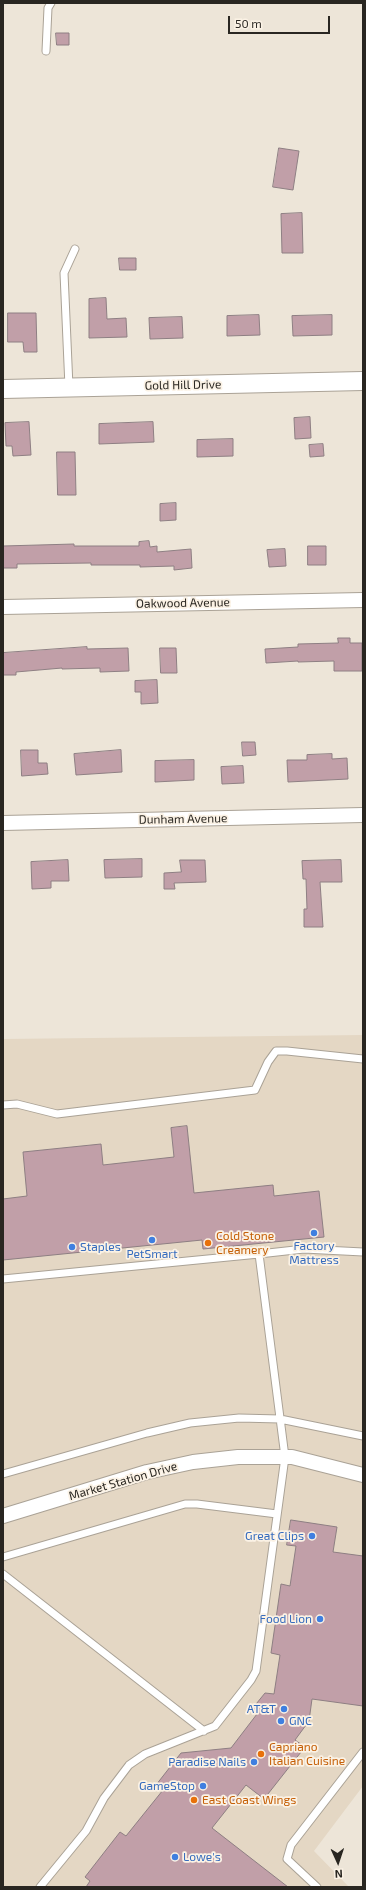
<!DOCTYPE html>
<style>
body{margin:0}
#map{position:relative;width:366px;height:1890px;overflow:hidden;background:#ede5d8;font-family:"Exo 2",sans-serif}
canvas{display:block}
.frame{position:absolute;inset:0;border:4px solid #292621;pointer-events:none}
.north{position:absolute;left:318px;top:1842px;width:40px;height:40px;-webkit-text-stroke:3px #fbf2e5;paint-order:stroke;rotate:177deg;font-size:11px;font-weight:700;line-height:16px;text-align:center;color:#292621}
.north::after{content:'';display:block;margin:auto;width:14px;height:18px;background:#292621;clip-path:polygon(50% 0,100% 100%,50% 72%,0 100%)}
.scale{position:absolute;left:228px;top:16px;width:102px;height:18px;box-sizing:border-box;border:2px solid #292621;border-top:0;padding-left:5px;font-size:12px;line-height:14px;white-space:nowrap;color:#292621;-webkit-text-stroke:3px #fbf2e5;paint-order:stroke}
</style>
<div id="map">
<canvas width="366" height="1890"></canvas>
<div class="frame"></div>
<div class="north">N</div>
<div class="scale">50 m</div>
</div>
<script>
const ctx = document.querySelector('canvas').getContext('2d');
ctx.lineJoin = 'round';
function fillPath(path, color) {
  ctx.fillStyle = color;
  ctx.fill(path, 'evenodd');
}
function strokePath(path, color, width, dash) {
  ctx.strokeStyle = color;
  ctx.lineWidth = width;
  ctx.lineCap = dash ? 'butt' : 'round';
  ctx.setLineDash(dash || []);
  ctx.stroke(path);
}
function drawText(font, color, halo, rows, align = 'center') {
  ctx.font = font + ' "Exo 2",sans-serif';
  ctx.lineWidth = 3.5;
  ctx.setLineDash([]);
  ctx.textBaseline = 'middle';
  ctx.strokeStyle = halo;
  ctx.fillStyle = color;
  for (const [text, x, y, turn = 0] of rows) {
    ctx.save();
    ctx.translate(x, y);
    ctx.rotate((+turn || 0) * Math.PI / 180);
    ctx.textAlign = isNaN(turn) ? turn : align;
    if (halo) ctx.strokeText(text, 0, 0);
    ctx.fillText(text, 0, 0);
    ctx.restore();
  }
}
const built = new Path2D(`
 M 363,1035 L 363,1786 L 314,1851 L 349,1887 L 3,1887 L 3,1039 Z`);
const building = new Path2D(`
 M 56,33 L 69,33 L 69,45 L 57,45 Z
 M 279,148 L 299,151 L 293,190 L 273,187 Z
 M 302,213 L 303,253 L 282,253 L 281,214 Z
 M 119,258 L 136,258 L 136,270 L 120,270 Z
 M 106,298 L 107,319 L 126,318 L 127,337 L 89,338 L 89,299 Z
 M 8,313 L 36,313 L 37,352 L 24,352 L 23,342 L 8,342 Z
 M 259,315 L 260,335 L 227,336 L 227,316 Z
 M 332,315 L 332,335 L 293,336 L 292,316 Z
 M 182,317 L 183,338 L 150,339 L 149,318 Z
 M 310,417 L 311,438 L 295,439 L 294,418 Z
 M 29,422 L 31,455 L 13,456 L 12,446 L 6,446 L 5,423 Z
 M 153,422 L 154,442 L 99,444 L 99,424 Z
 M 233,439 L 233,456 L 197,457 L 197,440 Z
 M 323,444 L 324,456 L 310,457 L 309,445 Z
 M 57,452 L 75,452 L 76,495 L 58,495 Z
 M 176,503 L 176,520 L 160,521 L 160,504 Z
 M 149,541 L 150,547 L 157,546 L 157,552 L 191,549 L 192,568 L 174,570 L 174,566 L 140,567 L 140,565 L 91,565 L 91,563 L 17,564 L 17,568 L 3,568 L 3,546 L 74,544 L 74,546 L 139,546 L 139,542 Z
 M 308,546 L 326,546 L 326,565 L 308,565 Z
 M 285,549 L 286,566 L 269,567 L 267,550 Z
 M 338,638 L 350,638 L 350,643 L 362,643 L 362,671 L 334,671 L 334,661 L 298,662 L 298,661 L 266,663 L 265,649 L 298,647 L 298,644 L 338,643 Z
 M 87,647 L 87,649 L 128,648 L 129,671 L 100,672 L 100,668 L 62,669 L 62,668 L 16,672 L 16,675 L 3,675 L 3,653 Z
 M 160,648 L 176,648 L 177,673 L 161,673 Z
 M 157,680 L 158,703 L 141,704 L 141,692 L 135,692 L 135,681 Z
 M 242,742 L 255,742 L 256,755 L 243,756 Z
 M 21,750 L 38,750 L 38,763 L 47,763 L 48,774 L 22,776 Z
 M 121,750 L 122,772 L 76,775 L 74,754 Z
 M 332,754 L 332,759 L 347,758 L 348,779 L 288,782 L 287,760 L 307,760 L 307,755 Z
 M 194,760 L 194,780 L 155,782 L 155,761 Z
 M 243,766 L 244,783 L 222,784 L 221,767 Z
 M 142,859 L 142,877 L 105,878 L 104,860 Z
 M 68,860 L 69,881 L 51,881 L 51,888 L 32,889 L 31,862 Z
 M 180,860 L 205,860 L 206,882 L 174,883 L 175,889 L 164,889 L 164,873 L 181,872 Z
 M 341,860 L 342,882 L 320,882 L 323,927 L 304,927 L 304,909 L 307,909 L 306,879 L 303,879 L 302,861 Z
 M 187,1126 L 194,1193 L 273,1185 L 274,1196 L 319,1191 L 324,1237 L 203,1249 L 202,1240 L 3,1260 L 3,1199 L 27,1196 L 23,1152 L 101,1144 L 103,1165 L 174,1157 L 171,1128 Z
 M 291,1520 L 337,1527 L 333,1552 L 363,1556 L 363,1706 L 312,1699 L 309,1721 L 295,1740 L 305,1747 L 264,1799 L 246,1785 L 212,1828 L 288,1887 L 86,1887 L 90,1881 L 85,1877 L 120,1832 L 126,1836 L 163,1790 L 156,1785 L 181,1753 L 231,1748 L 257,1714 L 252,1709 L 265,1693 L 274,1694 L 280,1655 L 271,1653 L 281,1584 L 290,1586 L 296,1546 L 287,1545 Z`);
const service = new Path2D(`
 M 46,51 L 48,8 L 51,3
 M 69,387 L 64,273 L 75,249
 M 3,1105 L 17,1104 L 57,1114 L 255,1090 L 268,1062 L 276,1051 L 287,1051 L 363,1059
 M 259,1254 L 304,1249 L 363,1252
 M 3,1279 L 259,1254 L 285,1457 L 256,1671 L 251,1680 L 215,1726 L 145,1754 L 129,1765 L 104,1798 L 86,1831 L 40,1887
 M 3,1474 L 147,1433 L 190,1423 L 239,1418 L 280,1419 L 363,1436
 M 3,1557 L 185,1504 L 197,1504 L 277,1514
 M 3,1574 L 204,1731
 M 317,1887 L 287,1859 L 291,1845 L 363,1752`);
const minor = new Path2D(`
 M 3,607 L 363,600
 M 3,823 L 363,815
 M 3,1516 L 147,1472 L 193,1462 L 238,1457 L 292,1457 L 363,1475`);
const tertiary = new Path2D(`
 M 3,389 L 363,381`);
const markers = [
 [314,1233,4,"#3f7fe0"],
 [152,1240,4,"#3f7fe0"],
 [208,1243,4,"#e8710a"],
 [72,1247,4,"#3f7fe0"],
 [312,1536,4,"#3f7fe0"],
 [320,1619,4,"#3f7fe0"],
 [284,1709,4,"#3f7fe0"],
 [281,1721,4,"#3f7fe0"],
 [261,1754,4,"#e8710a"],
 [254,1762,4,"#3f7fe0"],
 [203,1786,4,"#3f7fe0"],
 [194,1800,4,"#e8710a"],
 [175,1857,4,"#3f7fe0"]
];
const streetNames = [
 ["Gold Hill Drive",183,385,-1],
 ["Oakwood Avenue",183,603,-1],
 ["Dunham Avenue",183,819,-1],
 ["Market Station Drive",123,1481,-16]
];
const foodNames = [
 ["Cold Stone",216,1236],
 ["Creamery",216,1250],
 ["Capriano",269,1747],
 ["Italian Cuisine",269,1761],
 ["East Coast Wings",202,1800]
];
const shopNames = [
 ["Factory",314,1246,"center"],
 ["Mattress",314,1260,"center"],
 ["Staples",80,1247,"left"],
 ["PetSmart",152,1254,"center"],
 ["Great Clips",304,1536],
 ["Food Lion",312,1619],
 ["AT&T",276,1709],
 ["GNC",289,1721,"left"],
 ["Paradise Nails",246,1762],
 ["GameStop",195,1786],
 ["Lowe's",183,1857,"left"]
];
fillPath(built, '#e4d7c4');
fillPath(building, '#c19fa8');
strokePath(building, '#8e7f83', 1);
strokePath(service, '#aaa296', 9);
strokePath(minor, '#aaa296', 16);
strokePath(tertiary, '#aaa296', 20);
strokePath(service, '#fff', 7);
strokePath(minor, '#fff', 14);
strokePath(tertiary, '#fff', 18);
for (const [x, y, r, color] of markers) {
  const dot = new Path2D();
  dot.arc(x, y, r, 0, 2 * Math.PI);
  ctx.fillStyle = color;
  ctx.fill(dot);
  strokePath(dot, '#fbf2e5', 1.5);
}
drawText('12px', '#292621', '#fbf2e5', streetNames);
drawText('12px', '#c56008', '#fbf2e5', foodNames, 'left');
drawText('12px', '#366cbe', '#fbf2e5', shopNames, 'right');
</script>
